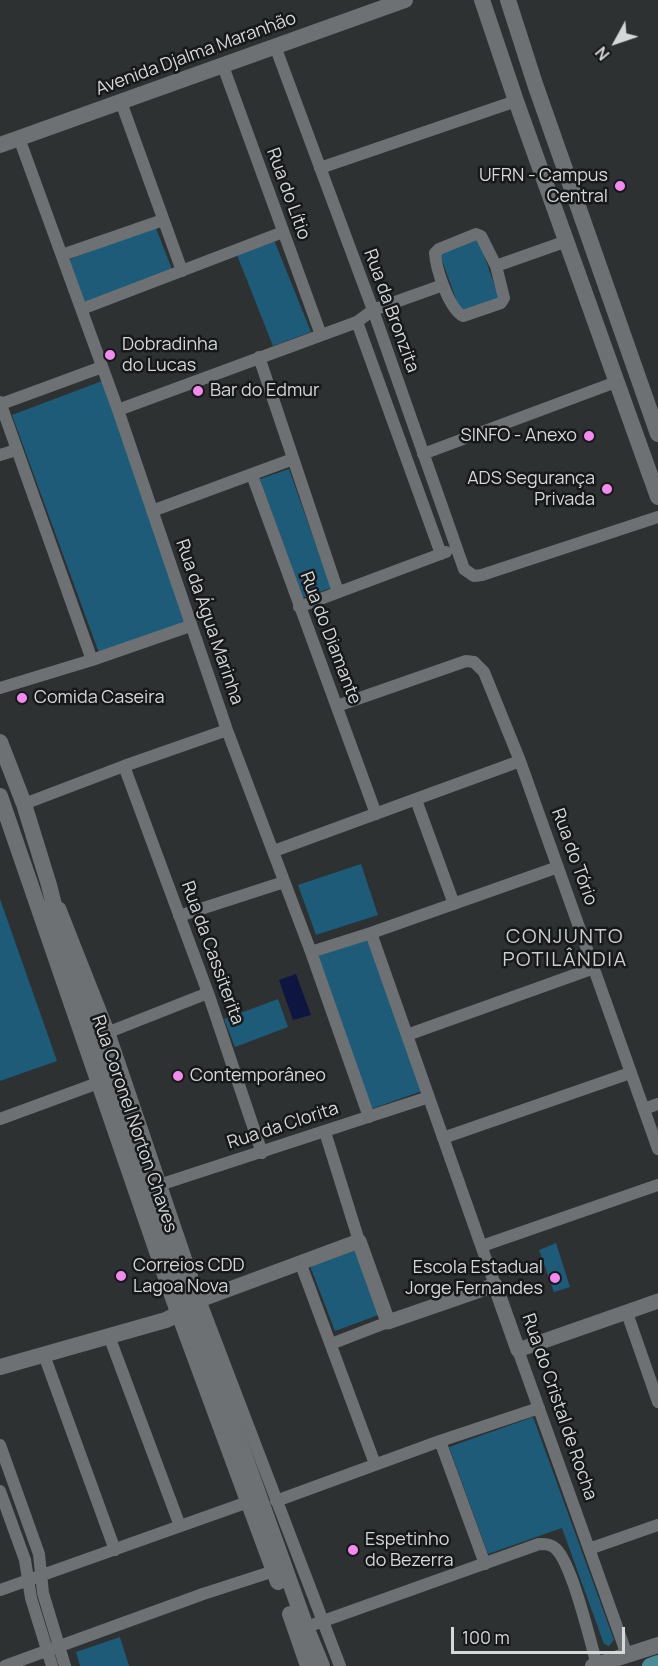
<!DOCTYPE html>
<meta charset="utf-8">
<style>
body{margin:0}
#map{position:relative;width:658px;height:1666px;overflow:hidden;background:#2e3132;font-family:Manrope,sans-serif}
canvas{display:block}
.north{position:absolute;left:586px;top:12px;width:60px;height:60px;-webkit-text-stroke:4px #171819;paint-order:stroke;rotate:230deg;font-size:16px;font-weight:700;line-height:24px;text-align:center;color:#d5d7d8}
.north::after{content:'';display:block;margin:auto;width:21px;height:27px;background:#d5d7d8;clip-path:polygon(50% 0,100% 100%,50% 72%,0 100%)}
.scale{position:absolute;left:451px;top:1627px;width:174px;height:27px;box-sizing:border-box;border:3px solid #d5d7d8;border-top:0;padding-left:8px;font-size:18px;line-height:21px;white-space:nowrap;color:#d5d7d8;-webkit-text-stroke:4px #171819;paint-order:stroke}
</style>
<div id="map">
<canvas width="658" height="1666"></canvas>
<div class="north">N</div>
<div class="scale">100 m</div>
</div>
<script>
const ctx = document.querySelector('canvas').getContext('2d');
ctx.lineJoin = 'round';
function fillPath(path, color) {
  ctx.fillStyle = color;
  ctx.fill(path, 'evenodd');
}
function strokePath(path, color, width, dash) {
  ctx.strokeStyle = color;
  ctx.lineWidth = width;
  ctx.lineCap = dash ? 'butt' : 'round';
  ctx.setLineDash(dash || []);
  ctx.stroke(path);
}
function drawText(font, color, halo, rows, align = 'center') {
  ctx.font = font + ' Manrope,sans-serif';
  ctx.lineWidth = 5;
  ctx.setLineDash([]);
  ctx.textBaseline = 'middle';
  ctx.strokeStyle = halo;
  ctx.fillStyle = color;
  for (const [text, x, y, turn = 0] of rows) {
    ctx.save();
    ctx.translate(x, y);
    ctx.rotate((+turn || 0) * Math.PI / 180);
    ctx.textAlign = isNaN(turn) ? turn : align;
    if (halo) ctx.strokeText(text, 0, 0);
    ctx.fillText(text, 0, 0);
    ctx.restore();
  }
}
const green = new Path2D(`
 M 155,226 L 172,269 L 85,303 L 68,260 Z
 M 478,238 L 500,301 L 461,313 L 439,252 Z
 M 274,240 L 311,332 L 273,346 L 237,255 Z
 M 102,381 L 187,624 L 99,653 L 12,415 Z
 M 289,469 L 331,588 L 302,598 L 260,479 Z
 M 361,864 L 378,915 L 316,935 L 298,885 Z
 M 0,899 L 57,1061 L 0,1081 Z
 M 369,938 L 422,1091 L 371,1109 L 318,956 Z
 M 278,999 L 288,1027 L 235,1047 L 224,1019 Z
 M 556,1243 L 570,1287 L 554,1292 L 539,1250 Z
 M 356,1248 L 381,1314 L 335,1331 L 310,1266 Z
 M 533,1417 L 614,1640 L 609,1646 L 604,1644 L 562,1528 L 488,1554 L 449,1447 Z
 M 120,1637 L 129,1666 L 80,1666 L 76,1652 Z`);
const water = new Path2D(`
 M 296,974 L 311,1015 L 293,1020 L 279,980 Z`);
const minor = new Path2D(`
 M 275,46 L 373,310 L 464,569 L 474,576 L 482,575 L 658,517
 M 223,66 L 321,335
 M 121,102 L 182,271
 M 19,138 L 118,410 L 227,730 L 311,952 L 369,1117
 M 320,168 L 516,101
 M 476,234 L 481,236 L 496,266 L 504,298 L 501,303 L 463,316 C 449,309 436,269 435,253 L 439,249 Z
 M 62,255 L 163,220
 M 496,266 L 567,241
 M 82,309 L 283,232
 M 357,322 L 441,554
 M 259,357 L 338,592
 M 0,402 L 92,660
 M 1,404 L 102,367
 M 118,410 L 357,322 L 373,310 L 443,285
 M 423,454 L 616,382
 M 0,455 L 16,450
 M 252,475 L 376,814
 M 152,511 L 293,459
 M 299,607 L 446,552
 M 0,688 L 92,660 L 190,626
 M 337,706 L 466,661 L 474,662 L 484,672 L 520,761 L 658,1149
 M 124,766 L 208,993 L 262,1153
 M 416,800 L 454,904
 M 24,804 L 124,766 L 227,730
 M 274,851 L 520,761
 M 60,908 L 109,1032 L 200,1300 L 340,1666
 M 179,916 L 284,882
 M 371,933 L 495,1285
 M 311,952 L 371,933 L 558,867
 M 109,1032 L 208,993
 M 407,1035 L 594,968
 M 644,1109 L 658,1104
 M 0,1119 L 98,1083
 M 325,1132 L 359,1241
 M 443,1138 L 630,1073
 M 153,1187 L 429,1097
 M 482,1246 L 658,1185
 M 300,1262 L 375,1464
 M 627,1313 L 658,1402
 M 109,1336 L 180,1526
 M 331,1344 L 388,1322
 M 518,1350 L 627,1655
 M 44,1355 L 115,1550
 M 440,1441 L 485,1564
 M 0,1445 L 39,1554 L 43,1593 L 65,1666
 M 0,1491 L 25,1560 L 31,1598 L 52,1666
 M 276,1501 L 440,1441 L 539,1408
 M 589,1549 L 658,1525
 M 0,1590 L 248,1502
 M 315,1624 L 539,1544 C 546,1544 551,1544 556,1549 C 572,1564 590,1640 597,1665
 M 5,1666 L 203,1594 L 274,1571`);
const tertiary = new Path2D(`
 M 191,1307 L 200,1300 L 359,1241 L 388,1322 L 495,1285 L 518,1350 L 658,1301`);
const secondary = new Path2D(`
 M 482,0 L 516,101 L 658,497
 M 508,0 L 535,84 L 658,434
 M 0,145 L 405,0
 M 0,742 L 24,804 L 49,885 L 61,933 L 149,1189 L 306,1627 L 322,1666
 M 0,796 L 173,1298 L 278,1582
 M 0,1367 L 166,1320 L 188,1309
 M 290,1614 L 308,1666
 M 593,1666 L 658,1645`);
const primary = new Path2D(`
 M 650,1666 L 658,1663`);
const markers = [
 [620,186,6,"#f489f0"],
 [110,355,6,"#f489f0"],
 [198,391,6,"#f489f0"],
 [589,436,6,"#f489f0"],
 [607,489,6,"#f489f0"],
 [22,698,6,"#f489f0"],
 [178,1076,6,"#f489f0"],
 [121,1276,6,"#f489f0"],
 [555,1278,6,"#f489f0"],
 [353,1550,6,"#f489f0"]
];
const streetNames = [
 ["Avenida Djalma Maranhão",196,54,-20],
 ["Rua do Lítio",288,194,70],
 ["Rua da Bronzita",391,311,70],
 ["Rua da Água Marinha",209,622,71],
 ["Rua do Diamante",330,638,69],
 ["Rua do Tório",574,857,70],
 ["Rua da Cassiterita",212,953,70],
 ["Rua Coronel Norton Chaves",134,1124,71],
 ["Rua da Clorita",283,1126,-18],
 ["Rua do Cristal de Rocha",559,1407,71]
];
const poiNames = [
 ["UFRN - Campus",608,176,"right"],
 ["Central",608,197,"right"],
 ["Dobradinha",122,345],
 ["do Lucas",122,366],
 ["Bar do Edmur",210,391],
 ["SINFO - Anexo",577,436,"right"],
 ["ADS Segurança",595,479,"right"],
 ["Privada",595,500,"right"],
 ["Comida Caseira",34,698],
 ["Contemporâneo",190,1076],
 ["Correios CDD",133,1266],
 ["Lagoa Nova",133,1287],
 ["Escola Estadual",543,1268,"right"],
 ["Jorge Fernandes",543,1289,"right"],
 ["Espetinho",365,1540],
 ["do Bezerra",365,1561]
];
const neighbourhoodNames = [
 ["CONJUNTO",565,937],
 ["POTILÂNDIA",565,960]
];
fillPath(green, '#1d5b78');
fillPath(water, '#0e1541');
strokePath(minor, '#6e7173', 12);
strokePath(tertiary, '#6e7173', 15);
strokePath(secondary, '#6e7173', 16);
strokePath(primary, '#4c8a98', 16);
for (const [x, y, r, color] of markers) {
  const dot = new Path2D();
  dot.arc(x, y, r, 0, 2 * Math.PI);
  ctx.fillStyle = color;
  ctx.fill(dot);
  strokePath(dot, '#171819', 2);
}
drawText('18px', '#d5d7d8', '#171819', streetNames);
drawText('18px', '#d5d7d8', '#171819', poiNames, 'left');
ctx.letterSpacing = '1.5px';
drawText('20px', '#cbced0', '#171819', neighbourhoodNames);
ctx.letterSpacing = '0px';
</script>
